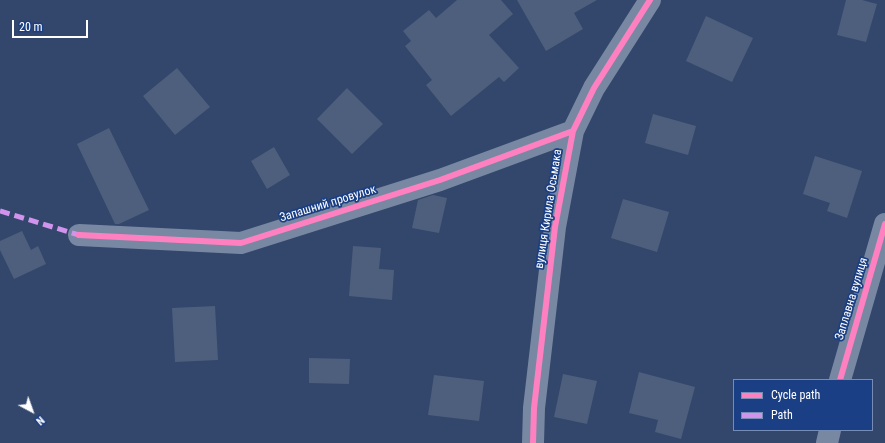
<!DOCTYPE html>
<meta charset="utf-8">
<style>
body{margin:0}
#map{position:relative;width:885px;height:443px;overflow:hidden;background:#33476c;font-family:"Roboto Condensed",sans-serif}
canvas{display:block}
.legend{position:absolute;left:733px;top:379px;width:140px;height:52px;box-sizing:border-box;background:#1b3f84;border:1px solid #768cb5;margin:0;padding:5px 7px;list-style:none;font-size:12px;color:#fff}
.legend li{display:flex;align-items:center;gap:8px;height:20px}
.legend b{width:20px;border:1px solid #768cb5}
.north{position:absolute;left:12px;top:391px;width:40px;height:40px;-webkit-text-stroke:3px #1b3f84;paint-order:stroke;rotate:139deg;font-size:11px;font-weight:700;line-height:16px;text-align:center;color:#fff}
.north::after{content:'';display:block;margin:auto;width:14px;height:18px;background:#fff;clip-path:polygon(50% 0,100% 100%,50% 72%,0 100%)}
.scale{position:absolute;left:12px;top:20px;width:76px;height:18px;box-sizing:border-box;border:2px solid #fff;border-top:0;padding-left:5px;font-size:12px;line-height:14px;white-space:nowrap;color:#fff;-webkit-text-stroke:3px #1b3f84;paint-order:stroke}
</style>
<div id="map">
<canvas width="885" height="443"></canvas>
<ul class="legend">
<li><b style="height:5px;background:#ff80c0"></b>Cycle path</li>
<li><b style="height:5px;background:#d193ec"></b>Path</li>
</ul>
<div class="north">N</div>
<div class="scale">20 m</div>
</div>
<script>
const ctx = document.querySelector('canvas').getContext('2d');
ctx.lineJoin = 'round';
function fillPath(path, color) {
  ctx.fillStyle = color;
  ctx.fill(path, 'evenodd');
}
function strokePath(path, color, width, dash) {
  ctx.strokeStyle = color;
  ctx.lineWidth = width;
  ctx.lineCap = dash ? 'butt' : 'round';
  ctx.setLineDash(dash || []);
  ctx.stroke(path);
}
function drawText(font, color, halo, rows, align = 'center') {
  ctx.font = font + ' "Roboto Condensed",sans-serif';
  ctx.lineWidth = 3.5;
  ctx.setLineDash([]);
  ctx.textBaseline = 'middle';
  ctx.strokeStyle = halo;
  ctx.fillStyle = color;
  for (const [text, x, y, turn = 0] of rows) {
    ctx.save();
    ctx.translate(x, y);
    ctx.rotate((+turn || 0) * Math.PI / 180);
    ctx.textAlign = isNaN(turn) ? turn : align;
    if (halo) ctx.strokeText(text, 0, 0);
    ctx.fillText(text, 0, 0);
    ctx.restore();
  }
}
const building = new Path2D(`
 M 457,0 L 501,0 L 513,14 L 489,35 L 519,68 L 504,82 L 499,77 L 451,116 L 426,85 L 432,80 L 405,46 L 411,41 L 403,31 L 429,10 L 436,18 Z
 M 517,0 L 597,0 L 574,13 L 583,29 L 546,51 Z
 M 846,0 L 862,0 L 877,4 L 866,42 L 837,35 Z
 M 706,16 L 753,38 L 732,82 L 686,61 Z
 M 177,68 L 210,107 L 175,135 L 143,96 Z
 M 347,88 L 383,124 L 352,154 L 317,119 Z
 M 653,114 L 696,126 L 688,155 L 645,143 Z
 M 109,128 L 149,210 L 119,224 L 115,224 L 77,144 Z
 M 274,147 L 290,175 L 267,189 L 251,161 Z
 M 815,156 L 862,171 L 847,218 L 827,211 L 830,203 L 803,194 Z
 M 433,195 L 447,198 L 439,233 L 412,228 L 418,200 Z
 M 623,199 L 669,212 L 657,252 L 611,238 Z
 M 22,231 L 31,250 L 38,246 L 46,264 L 14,279 L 0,250 L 0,241 Z
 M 353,246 L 381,248 L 379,269 L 394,270 L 392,300 L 349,296 Z
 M 215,306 L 218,360 L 175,362 L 172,308 Z
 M 309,358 L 350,359 L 349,384 L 309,383 Z
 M 639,372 L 695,387 L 681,439 L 655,432 L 658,420 L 629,413 Z
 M 563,374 L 597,381 L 587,424 L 554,417 Z
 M 434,375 L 484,381 L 479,421 L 428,415 Z`);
const minor = new Path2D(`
 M 79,235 L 241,243 L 440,180 L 573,131
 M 840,380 L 885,224
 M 533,443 L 534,408 L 555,227 L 573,131 L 594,88 L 650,0
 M 827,443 L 830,430`);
const quiet = new Path2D(`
 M 0,211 L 79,235`);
const cycleway = new Path2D(`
 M 79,235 L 241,243 L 440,180 L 573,131
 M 840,380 L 885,224
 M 533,443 L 534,408 L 555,227 L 573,131 L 594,88 L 650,0`);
const streetNames = [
 ["Запашний провулок",328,204,-17],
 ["вулиця Кирила Осьмака",549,209,-81],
 ["Заплавна вулиця",852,299,-73]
];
fillPath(building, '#4e5f7d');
strokePath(minor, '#7988a2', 22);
strokePath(quiet, '#d193ec', 5, [10, 5]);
strokePath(cycleway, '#ff80c0', 6);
drawText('12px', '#fff', '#1b3f84', streetNames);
</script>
